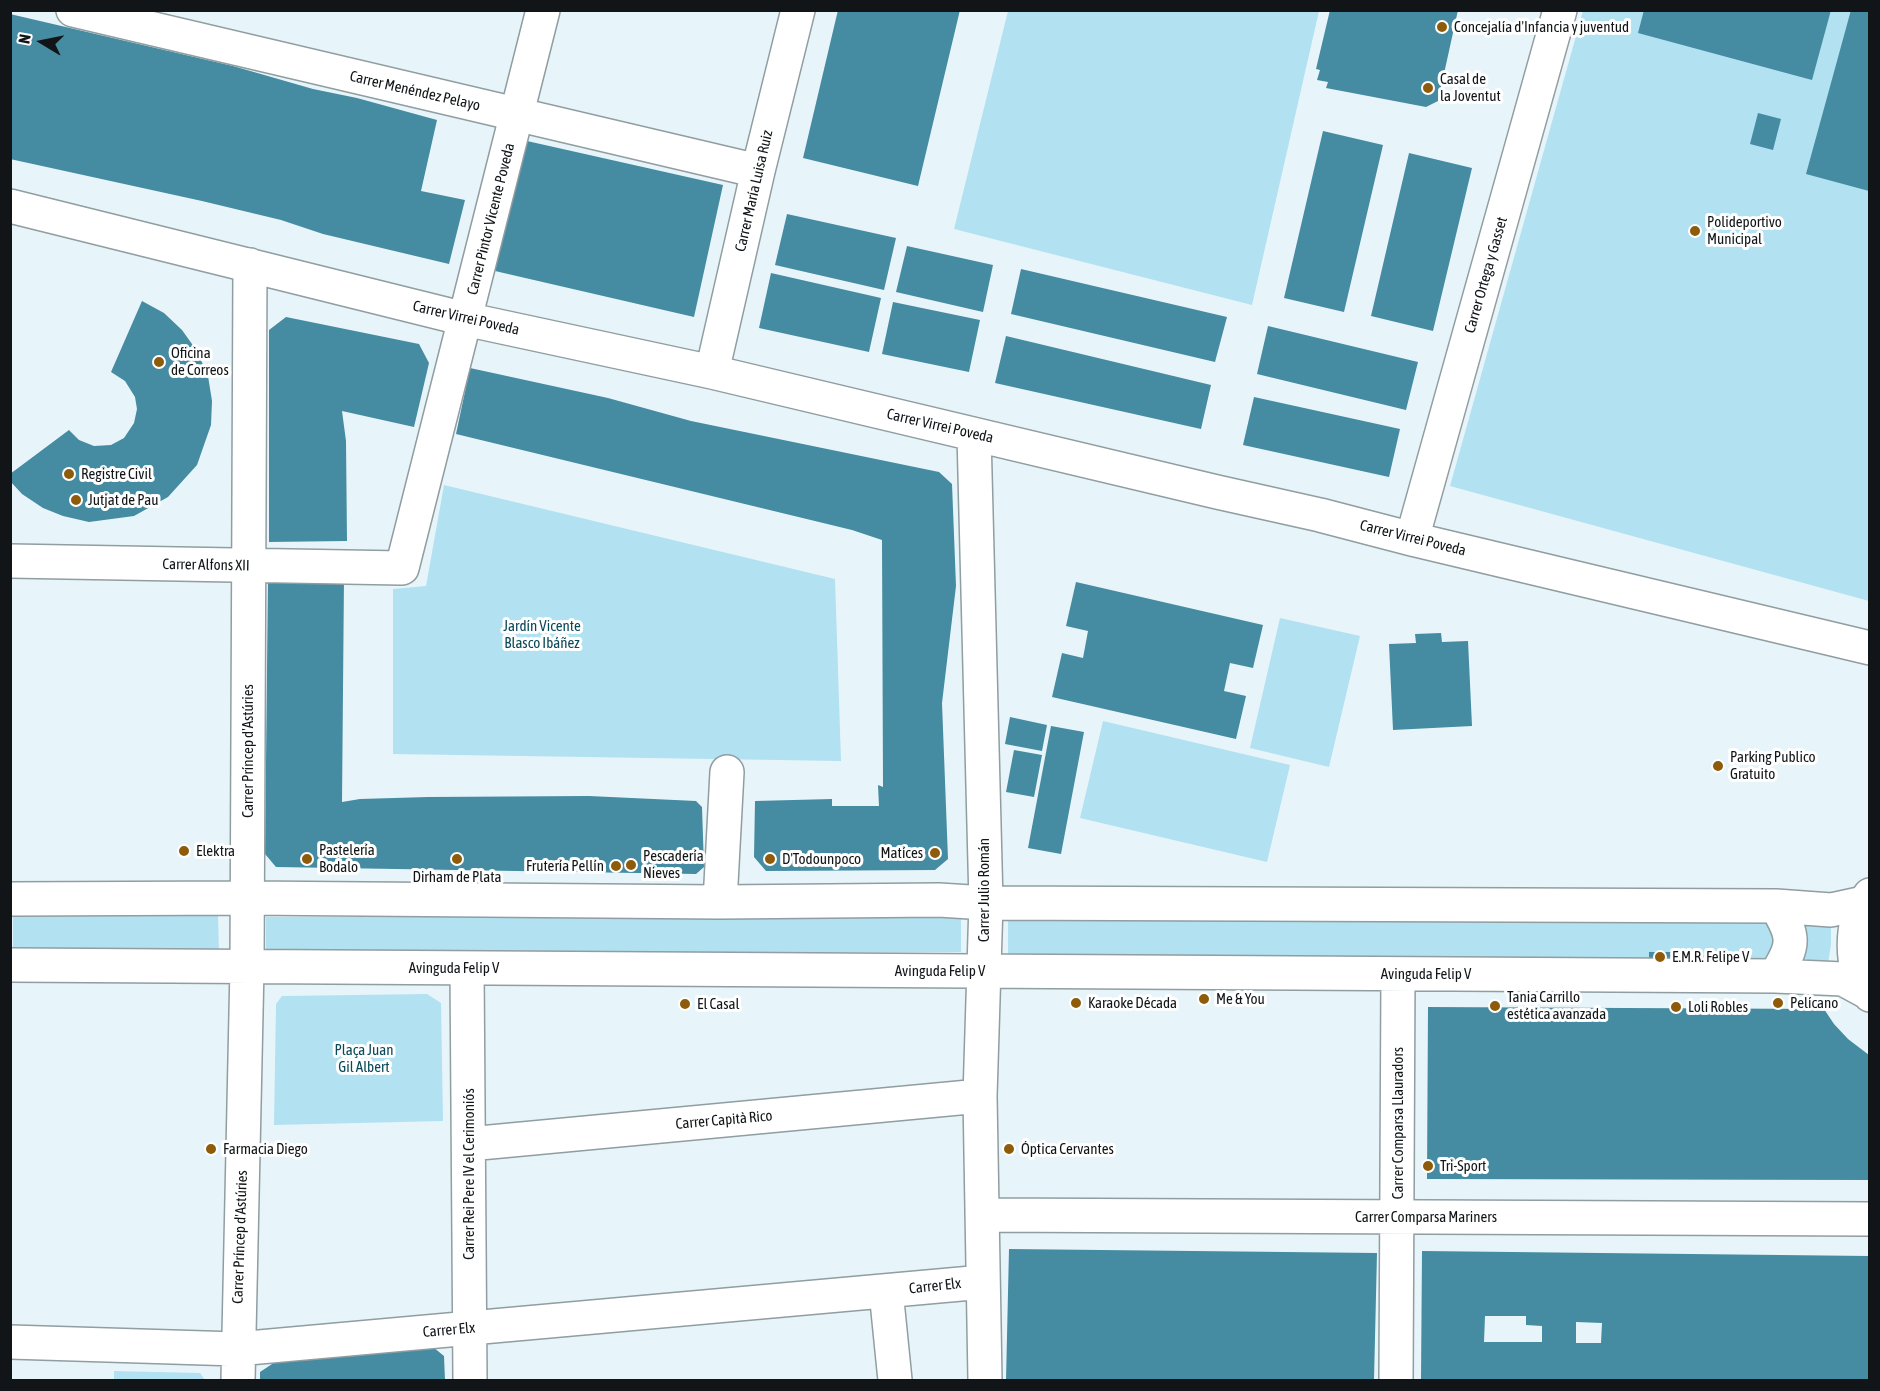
<!DOCTYPE html>
<meta charset="utf-8">
<style>
body{margin:0}
#map{position:relative;width:1880px;height:1391px;overflow:hidden;background:#e7f5fa;font-family:"Asap Condensed",sans-serif}
canvas{display:block}
.frame{position:absolute;inset:0;border:12px solid #111517;pointer-events:none}
.north{position:absolute;left:12px;top:12px;width:60px;height:60px;-webkit-text-stroke:4px #fff;paint-order:stroke;rotate:280deg;font-size:16px;font-weight:700;line-height:24px;text-align:center;color:#111517}
.north::after{content:'';display:block;margin:auto;width:21px;height:27px;background:#111517;clip-path:polygon(50% 0,100% 100%,50% 72%,0 100%)}
</style>
<div id="map">
<canvas width="1880" height="1391"></canvas>
<div class="frame"></div>
<div class="north">N</div>
</div>
<script>
const ctx = document.querySelector('canvas').getContext('2d');
ctx.lineJoin = 'round';
function fillPath(path, color) {
  ctx.fillStyle = color;
  ctx.fill(path, 'evenodd');
}
function strokePath(path, color, width, dash) {
  ctx.strokeStyle = color;
  ctx.lineWidth = width;
  ctx.lineCap = dash ? 'butt' : 'round';
  ctx.setLineDash(dash || []);
  ctx.stroke(path);
}
function drawText(font, color, halo, rows, align = 'center') {
  ctx.font = font + ' "Asap Condensed",sans-serif';
  ctx.lineWidth = 6;
  ctx.setLineDash([]);
  ctx.textBaseline = 'middle';
  ctx.strokeStyle = halo;
  ctx.fillStyle = color;
  for (const [text, x, y, turn = 0] of rows) {
    ctx.save();
    ctx.translate(x, y);
    ctx.rotate((+turn || 0) * Math.PI / 180);
    ctx.textAlign = isNaN(turn) ? turn : align;
    if (halo) ctx.strokeText(text, 0, 0);
    ctx.fillText(text, 0, 0);
    ctx.restore();
  }
}
const green = new Path2D(`
 M 1008,11 L 1319,11 L 1252,305 L 954,229 Z
 M 1583,11 L 1869,11 L 1869,601 L 1450,486 Z
 M 444,485 L 835,579 L 841,761 L 393,754 L 393,589 L 426,586 Z
 M 1280,618 L 1360,636 L 1329,767 L 1250,748 Z
 M 1103,721 L 1290,765 L 1267,862 L 1080,818 Z
 M 13,915 L 218,915 L 219,951 L 13,951 Z
 M 961,915 L 961,952 L 266,956 L 266,917 Z
 M 1008,916 L 1766,922 L 1777,931 L 1779,940 L 1763,965 L 1008,954 Z
 M 1798,922 L 1831,923 L 1831,944 L 1828,964 L 1797,961 Z
 M 427,994 L 441,1003 L 443,1121 L 274,1125 L 276,1004 L 282,996 Z
 M 114,1371 L 200,1373 L 205,1380 L 114,1380 Z`);
const building = new Path2D(`
 M 838,10 L 960,10 L 918,186 L 803,158 Z
 M 1330,10 L 1458,10 L 1438,101 L 1426,107 L 1326,88 L 1328,82 L 1317,80 L 1320,70 L 1316,69 Z
 M 1644,10 L 1831,10 L 1812,80 L 1638,33 Z
 M 1851,10 L 1869,10 L 1869,191 L 1806,174 Z
 M 10,14 L 233,66 L 313,89 L 357,98 L 437,120 L 421,191 L 465,200 L 449,264 L 323,234 L 281,220 L 202,201 L 10,159 Z
 M 1758,113 L 1781,119 L 1773,150 L 1750,144 Z
 M 1323,131 L 1383,145 L 1344,312 L 1284,298 Z
 M 527,141 L 723,185 L 694,317 L 495,271 Z
 M 1409,153 L 1472,168 L 1433,331 L 1371,316 Z
 M 787,214 L 896,238 L 884,290 L 775,265 Z
 M 907,246 L 993,265 L 983,312 L 896,292 Z
 M 1021,269 L 1227,317 L 1215,362 L 1011,314 Z
 M 771,273 L 881,298 L 869,352 L 759,328 Z
 M 142,301 L 164,313 L 182,330 L 197,351 L 208,376 L 212,401 L 211,425 L 197,465 L 168,497 L 134,516 L 89,522 L 63,516 L 43,508 L 22,494 L 10,481 L 10,474 L 69,430 L 79,440 L 94,446 L 111,445 L 124,438 L 134,423 L 137,409 L 135,397 L 125,381 L 111,372 Z
 M 893,302 L 980,320 L 969,372 L 882,354 Z
 M 286,317 L 419,344 L 429,363 L 414,427 L 342,411 L 346,441 L 347,541 L 269,542 L 269,330 Z
 M 1268,326 L 1418,362 L 1406,410 L 1257,374 Z
 M 1006,336 L 1211,385 L 1201,429 L 995,383 Z
 M 470,368 L 608,398 L 691,421 L 939,472 L 952,484 L 956,586 L 942,703 L 948,859 L 935,870 L 766,871 L 754,857 L 755,801 L 832,799 L 832,806 L 879,806 L 878,785 L 883,787 L 882,540 L 852,530 L 456,434 Z
 M 1254,397 L 1400,429 L 1389,477 L 1243,445 Z
 M 344,577 L 342,802 L 360,799 L 428,797 L 589,796 L 696,801 L 702,807 L 704,867 L 696,874 L 276,867 L 265,854 L 268,578 Z
 M 1076,582 L 1263,625 L 1253,668 L 1230,663 L 1224,691 L 1246,696 L 1236,739 L 1052,697 L 1062,653 L 1083,658 L 1088,631 L 1066,626 Z
 M 1441,633 L 1442,642 L 1468,641 L 1472,726 L 1393,730 L 1389,644 L 1416,643 L 1415,634 Z
 M 1010,717 L 1047,725 L 1042,751 L 1005,744 Z
 M 1051,726 L 1084,732 L 1061,854 L 1028,848 Z
 M 1014,750 L 1042,755 L 1034,797 L 1006,792 Z
 M 1649,952 L 1672,952 L 1672,961 L 1649,961 Z
 M 1428,1007 L 1824,1009 L 1834,1024 L 1848,1039 L 1869,1055 L 1869,1180 L 1427,1179 Z
 M 1009,1249 L 1377,1253 L 1374,1380 L 1006,1380 Z
 M 1422,1251 L 1869,1256 L 1869,1380 L 1421,1380 ZM 1485,1316 L 1526,1316 L 1526,1325 L 1542,1326 L 1542,1342 L 1484,1342 ZM 1576,1322 L 1602,1323 L 1601,1343 L 1576,1343 Z
 M 433,1347 L 444,1356 L 445,1380 L 260,1380 L 260,1372 L 281,1358 Z`);
const minor = new Path2D(`
 M 73,10 L 758,171
 M 10,206 L 465,319 L 712,372 L 1217,492 L 1320,515 L 1412,539 L 1870,648
 M 712,372 L 758,171 L 798,10
 M 974,435 L 986,903 L 980,1096 L 985,1380
 M 1412,539 L 1560,10
 M 10,561 L 402,568 L 543,10
 M 1870,895 C 1849,921 1849,969 1870,995
 M 10,899 L 247,898 L 720,902 L 939,900 L 986,903 L 1776,906 L 1831,910 L 1863,903
 M 720,902 L 727,772
 M 10,965 L 1775,976 L 1843,979 L 1867,992
 M 467,968 L 470,1380
 M 1775,976 C 1795,945 1795,937 1776,906
 M 469,1144 L 980,1096
 M 982,1215 L 1870,1219
 M 886,1291 L 895,1380
 M 10,1342 L 237,1349 L 983,1282
 M 238,1380 L 247,967 L 250,265
 M 1396,1380 L 1398,974`);
const markers = [
 [1442,27,6,"#8e5b0a"],
 [1428,88,6,"#8e5b0a"],
 [1695,231,6,"#8e5b0a"],
 [159,362,6,"#8e5b0a"],
 [69,474,6,"#8e5b0a"],
 [76,500,6,"#8e5b0a"],
 [1718,766,6,"#8e5b0a"],
 [184,851,6,"#8e5b0a"],
 [935,853,6,"#8e5b0a"],
 [307,859,6,"#8e5b0a"],
 [457,859,6,"#8e5b0a"],
 [770,859,6,"#8e5b0a"],
 [631,865,6,"#8e5b0a"],
 [616,866,6,"#8e5b0a"],
 [1660,957,6,"#8e5b0a"],
 [1204,999,6,"#8e5b0a"],
 [1076,1003,6,"#8e5b0a"],
 [1778,1003,6,"#8e5b0a"],
 [685,1004,6,"#8e5b0a"],
 [1495,1006,6,"#8e5b0a"],
 [1676,1007,6,"#8e5b0a"],
 [211,1149,6,"#8e5b0a"],
 [1009,1149,6,"#8e5b0a"],
 [1428,1166,6,"#8e5b0a"]
];
const poiNames = [
 ["Concejalía d'Infancia y juventud",1454,27],
 ["Casal de",1440,79],
 ["la Joventut",1440,96],
 ["Polideportivo",1707,222],
 ["Municipal",1707,239],
 ["Oficina",171,353],
 ["de Correos",171,370],
 ["Registre Civil",81,474],
 ["Jutjat de Pau",88,500],
 ["Parking Publico",1730,757],
 ["Gratuito",1730,774],
 ["Pastelería",319,850],
 ["Bodalo",319,867],
 ["Elektra",196,851],
 ["Matíces",923,853,"right"],
 ["Pescadería",643,856],
 ["Nieves",643,873],
 ["D'Todounpoco",782,859],
 ["Frutería Pellín",604,866,"right"],
 ["Dirham de Plata",457,877,"center"],
 ["E.M.R. Felipe V",1672,957],
 ["Tania Carrillo",1507,997],
 ["estética avanzada",1507,1014],
 ["Me & You",1216,999],
 ["Karaoke Década",1088,1003],
 ["Pelícano",1790,1003],
 ["El Casal",697,1004],
 ["Loli Robles",1688,1007],
 ["Farmacia Diego",223,1149],
 ["Óptica Cervantes",1021,1149],
 ["Tri-Sport",1440,1166]
];
const streetNames = [
 ["Carrer Menéndez Pelayo",415,91,13],
 ["Carrer María Luisa Ruiz",754,191,-77],
 ["Carrer Pintor Vicente Poveda",491,219,-76],
 ["Carrer Ortega y Gasset",1486,275,-74],
 ["Carrer Virrei Poveda",466,318,13],
 ["Carrer Virrei Poveda",940,426,13],
 ["Carrer Virrei Poveda",1413,538,14],
 ["Carrer Alfons XII",206,565,1],
 ["Carrer Príncep d'Astúries",248,751,-90],
 ["Carrer Julio Román",984,890,-90],
 ["Avinguda Felip V",454,968],
 ["Avinguda Felip V",940,971],
 ["Avinguda Felip V",1426,974],
 ["Carrer Capità Rico",724,1120,-5],
 ["Carrer Comparsa Llauradors",1398,1123,-90],
 ["Carrer Rei Pere IV el Cerimoniós",469,1174,-90],
 ["Carrer Comparsa Mariners",1426,1217],
 ["Carrer Príncep d'Astúries",240,1237,-88],
 ["Carrer Elx",935,1286,-6],
 ["Carrer Elx",449,1330,-5]
];
const parkNames = [
 ["Jardín Vicente",542,626],
 ["Blasco Ibáñez",542,643],
 ["Plaça Juan",364,1050],
 ["Gil Albert",364,1067]
];
fillPath(green, '#b2e1f1');
fillPath(building, '#458ba1');
strokePath(minor, '#909da1', 36);
strokePath(minor, '#fff', 33);
for (const [x, y, r, color] of markers) {
  const dot = new Path2D();
  dot.arc(x, y, r, 0, 2 * Math.PI);
  ctx.fillStyle = color;
  ctx.fill(dot);
  strokePath(dot, '#fff', 2);
}
drawText('15px', '#111517', '#fff', poiNames, 'left');
drawText('15px', '#111517', '#fff', streetNames);
drawText('15px', '#094858', '#fff', parkNames);
</script>
